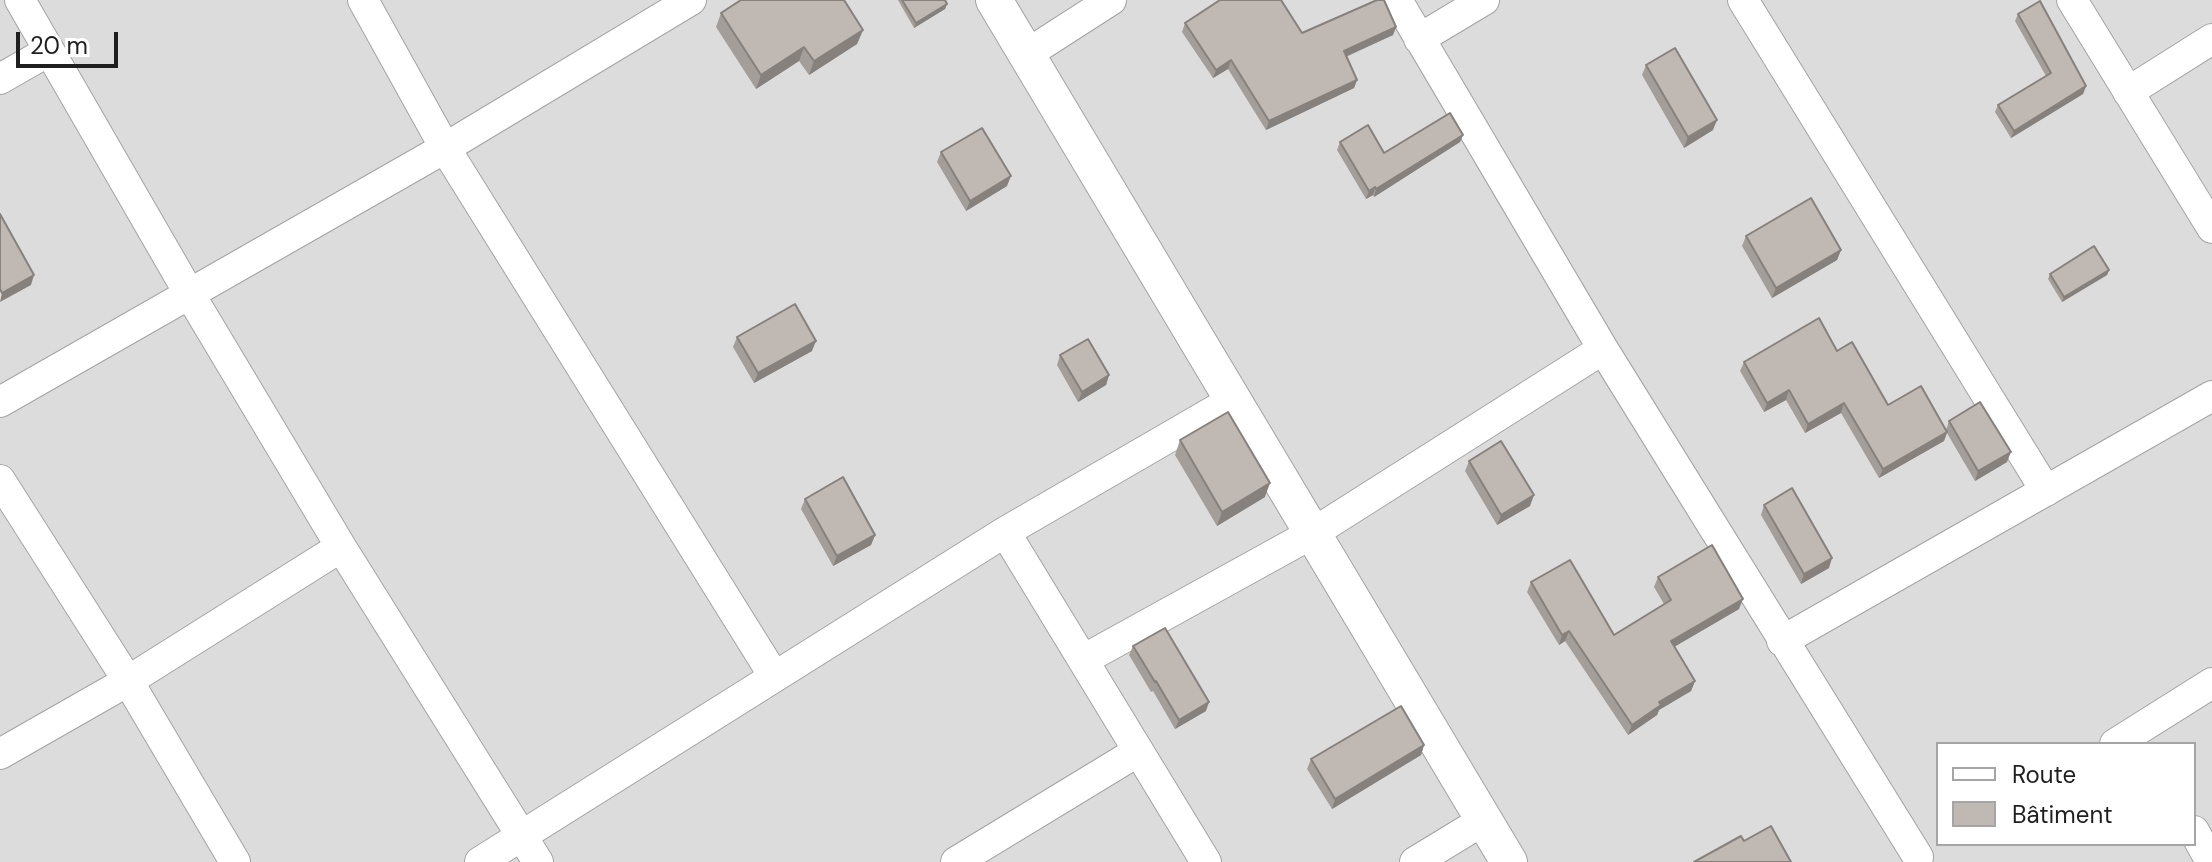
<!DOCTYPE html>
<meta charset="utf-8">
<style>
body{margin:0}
#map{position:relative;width:2212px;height:862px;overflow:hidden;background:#efece6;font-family:"DM Sans",sans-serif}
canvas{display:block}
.legend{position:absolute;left:1936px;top:742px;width:260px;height:104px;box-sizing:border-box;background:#fff;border:2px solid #a5a5a5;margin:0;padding:10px 14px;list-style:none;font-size:24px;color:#1f1f1f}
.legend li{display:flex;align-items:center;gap:16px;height:40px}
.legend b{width:40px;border:2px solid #a5a5a5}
.scale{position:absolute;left:16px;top:32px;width:102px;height:36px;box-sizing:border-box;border:4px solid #1f1f1f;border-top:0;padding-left:10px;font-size:24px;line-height:28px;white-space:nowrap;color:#1f1f1f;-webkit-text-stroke:6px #fff;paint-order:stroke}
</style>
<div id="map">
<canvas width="2212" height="862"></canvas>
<ul class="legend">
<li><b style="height:10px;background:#fff"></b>Route</li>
<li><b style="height:22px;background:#bfb8b3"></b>Bâtiment</li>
</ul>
<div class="scale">20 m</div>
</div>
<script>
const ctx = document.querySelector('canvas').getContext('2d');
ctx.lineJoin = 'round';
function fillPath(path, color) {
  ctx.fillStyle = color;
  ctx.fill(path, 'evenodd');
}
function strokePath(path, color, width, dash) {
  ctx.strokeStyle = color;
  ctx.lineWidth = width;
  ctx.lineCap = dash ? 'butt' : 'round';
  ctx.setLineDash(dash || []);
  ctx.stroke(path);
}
const residential = new Path2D(`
 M 0,0 L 2212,0 L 2212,862 L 0,862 ZM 1938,744 L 2194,744 L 2194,844 L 1938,844 Z`);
const minor = new Path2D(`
 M 20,0 L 189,293 L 341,547 L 538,862
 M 363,0 L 445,148 L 774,676
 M 1397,0 L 1603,349 L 1918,857
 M 1743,0 L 2046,491
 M 2072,0 L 2212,228
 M 1419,39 L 1484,0
 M 1027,54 L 1111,0
 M 0,79 L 47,52
 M 2128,92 L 2212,39
 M 0,402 L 445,148 L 691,0
 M 0,480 L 128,681 L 235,862
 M 1005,532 L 1206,862
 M 1782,641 L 2212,396
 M 1083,660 L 1313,533 L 1603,349
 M 2115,744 L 2212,683
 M 0,754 L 128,681 L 341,547
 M 2194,831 L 2211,862
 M 480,862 L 1005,532 L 1233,400
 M 956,862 L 1137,752
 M 1415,862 L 1484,820`);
const tertiary = new Path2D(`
 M 994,0 L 1509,862`);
const wall = new Path2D(`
 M 898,0 L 945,0 L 947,4 L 945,9 L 914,28 Z
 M 721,13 L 863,30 L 857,44 L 809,75 L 799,61 L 756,89 L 716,27 Z
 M 2018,14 L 2086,86 L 2083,94 L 2011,138 L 1995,112 L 1998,105 L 2046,76 L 2015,21 Z
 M 1185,23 L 1302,33 L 1396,27 L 1393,35 L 1346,57 L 1357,80 L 1354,88 L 1266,130 L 1228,69 L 1213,78 L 1182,32 Z
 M 1646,65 L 1713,130 L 1684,148 L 1642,75 Z
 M 1463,135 L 1460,142 L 1374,197 L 1373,195 L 1366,199 L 1337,150 L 1340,142 L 1384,153 Z
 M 941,152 L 1007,186 L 966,211 L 937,162 Z
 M 1746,236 L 1841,250 L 1837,260 L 1772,298 L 1742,246 Z
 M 2109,270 L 2107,275 L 2062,302 L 2048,279 L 2050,274 Z
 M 737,337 L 812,351 L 754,383 L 733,347 Z
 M 1837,351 L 1888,405 L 1946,430 L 1949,421 L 2007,462 L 1975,481 L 1947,433 L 1944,441 L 1879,478 L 1841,413 L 1805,433 L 1786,400 L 1764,412 L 1740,371 L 1744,362 Z
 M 1060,355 L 1109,375 L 1106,385 L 1078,402 L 1057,365 Z
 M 1180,440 L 1265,497 L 1217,526 L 1175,455 Z
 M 1469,461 L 1530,506 L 1497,525 L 1465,471 Z
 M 805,499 L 875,535 L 871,545 L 833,566 L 801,509 Z
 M 1764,505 L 1829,568 L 1801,584 L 1761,515 Z
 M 1658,577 L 1739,609 L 1674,647 L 1695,681 L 1691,691 L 1659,710 L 1657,715 L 1628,735 L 1565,641 L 1559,645 L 1527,592 L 1531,582 L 1614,635 L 1664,604 L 1654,587 Z
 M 1133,646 L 1206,711 L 1175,729 L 1153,691 L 1151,692 L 1129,655 Z
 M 1424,745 L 1421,755 L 1332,809 L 1307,769 L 1311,759 Z`);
const shadedWall = new Path2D(`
 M 947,4 L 945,9 L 914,28 L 916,23 Z
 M 1396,27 L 1393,35 L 1340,59 L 1344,51 Z
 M 863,30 L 857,44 L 809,75 L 814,61 Z
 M 804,47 L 799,61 L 756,89 L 761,75 Z
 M 1231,60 L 1228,69 L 1213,78 L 1216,70 Z
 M 1357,80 L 1354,88 L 1266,130 L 1269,121 Z
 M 2086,86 L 2083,94 L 2011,138 L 2014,131 Z
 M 1717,120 L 1713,130 L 1684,148 L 1688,137 Z
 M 1463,135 L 1460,142 L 1374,197 L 1376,189 Z
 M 1011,176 L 1007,186 L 966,211 L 970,201 Z
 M 1375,187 L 1373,195 L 1366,199 L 1369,191 Z
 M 1841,250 L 1837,260 L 1772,298 L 1776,288 Z
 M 2109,270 L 2107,275 L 2062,302 L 2064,297 Z
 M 34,275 L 31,285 L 0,302 L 2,293 Z
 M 816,341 L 812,351 L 754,383 L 758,373 Z
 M 1109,375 L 1106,385 L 1078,402 L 1082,392 Z
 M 1789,390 L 1786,400 L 1764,412 L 1767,403 Z
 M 1844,403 L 1841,413 L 1805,433 L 1808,424 Z
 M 1947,432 L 1944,441 L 1879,478 L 1883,469 Z
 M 2011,452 L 2007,462 L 1975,481 L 1978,471 Z
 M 1270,483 L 1265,497 L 1217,526 L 1222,512 Z
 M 1534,495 L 1530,506 L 1497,525 L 1501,515 Z
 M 875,535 L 871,545 L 833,566 L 837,556 Z
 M 1832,558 L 1829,568 L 1801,584 L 1804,574 Z
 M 1743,599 L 1739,609 L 1667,651 L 1671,641 Z
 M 1569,631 L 1565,641 L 1559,645 L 1562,635 Z
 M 1695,681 L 1691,691 L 1659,710 L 1657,715 L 1628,735 L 1632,725 L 1659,702 Z
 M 1209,702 L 1206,711 L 1175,729 L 1179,720 Z
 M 1424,745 L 1421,755 L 1332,809 L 1335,799 Z`);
const building = new Path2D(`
 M 741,0 L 844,0 L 863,30 L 814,61 L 804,47 L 761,75 L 721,13 Z
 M 902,0 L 945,0 L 947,4 L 916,23 Z
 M 1220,0 L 1281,0 L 1302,33 L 1377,0 L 1384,0 L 1396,27 L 1344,51 L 1357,80 L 1269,121 L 1231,60 L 1216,70 L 1185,23 Z
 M 2040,1 L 2086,86 L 2014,131 L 1998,105 L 2051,73 L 2018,14 Z
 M 1675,48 L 1717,120 L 1688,137 L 1646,65 Z
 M 1450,113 L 1463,135 L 1376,189 L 1375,187 L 1369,191 L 1340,142 L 1368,125 L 1384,153 Z
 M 982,128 L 1011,176 L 970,201 L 941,152 Z
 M 1811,198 L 1841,250 L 1776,288 L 1746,236 Z
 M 0,214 L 34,275 L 2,293 L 0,289 Z
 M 2094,246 L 2109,270 L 2064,297 L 2050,274 Z
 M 795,304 L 816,341 L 758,373 L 737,337 Z
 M 1819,318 L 1837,351 L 1852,342 L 1888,405 L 1921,386 L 1947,432 L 1883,469 L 1844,403 L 1808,424 L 1789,390 L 1767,403 L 1744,362 Z
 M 1088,339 L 1109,375 L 1082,392 L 1060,355 Z
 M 1980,402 L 2011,452 L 1978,471 L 1949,421 Z
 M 1228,412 L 1270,483 L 1222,512 L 1180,440 Z
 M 1501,441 L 1534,495 L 1501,515 L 1469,461 Z
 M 843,477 L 875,535 L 837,556 L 805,499 Z
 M 1792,488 L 1832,558 L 1804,574 L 1764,505 Z
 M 1712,545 L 1743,599 L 1671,641 L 1695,681 L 1659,702 L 1661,705 L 1632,725 L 1569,631 L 1562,635 L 1531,582 L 1570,560 L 1614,635 L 1671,600 L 1658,577 Z
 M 1165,628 L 1209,702 L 1179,720 L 1156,681 L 1155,682 L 1133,646 Z
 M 1401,706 L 1424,745 L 1335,799 L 1311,759 Z
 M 1771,826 L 1791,862 L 1694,862 L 1741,836 L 1744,841 Z`);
fillPath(residential, '#dddcdc');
strokePath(minor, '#a3a3a3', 32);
strokePath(tertiary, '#a3a3a3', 38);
strokePath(minor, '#fff', 30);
strokePath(tertiary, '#fff', 36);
fillPath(wall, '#a49e9a');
fillPath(shadedWall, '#86817d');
fillPath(building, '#bfb8b3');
strokePath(building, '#86817d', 2);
</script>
